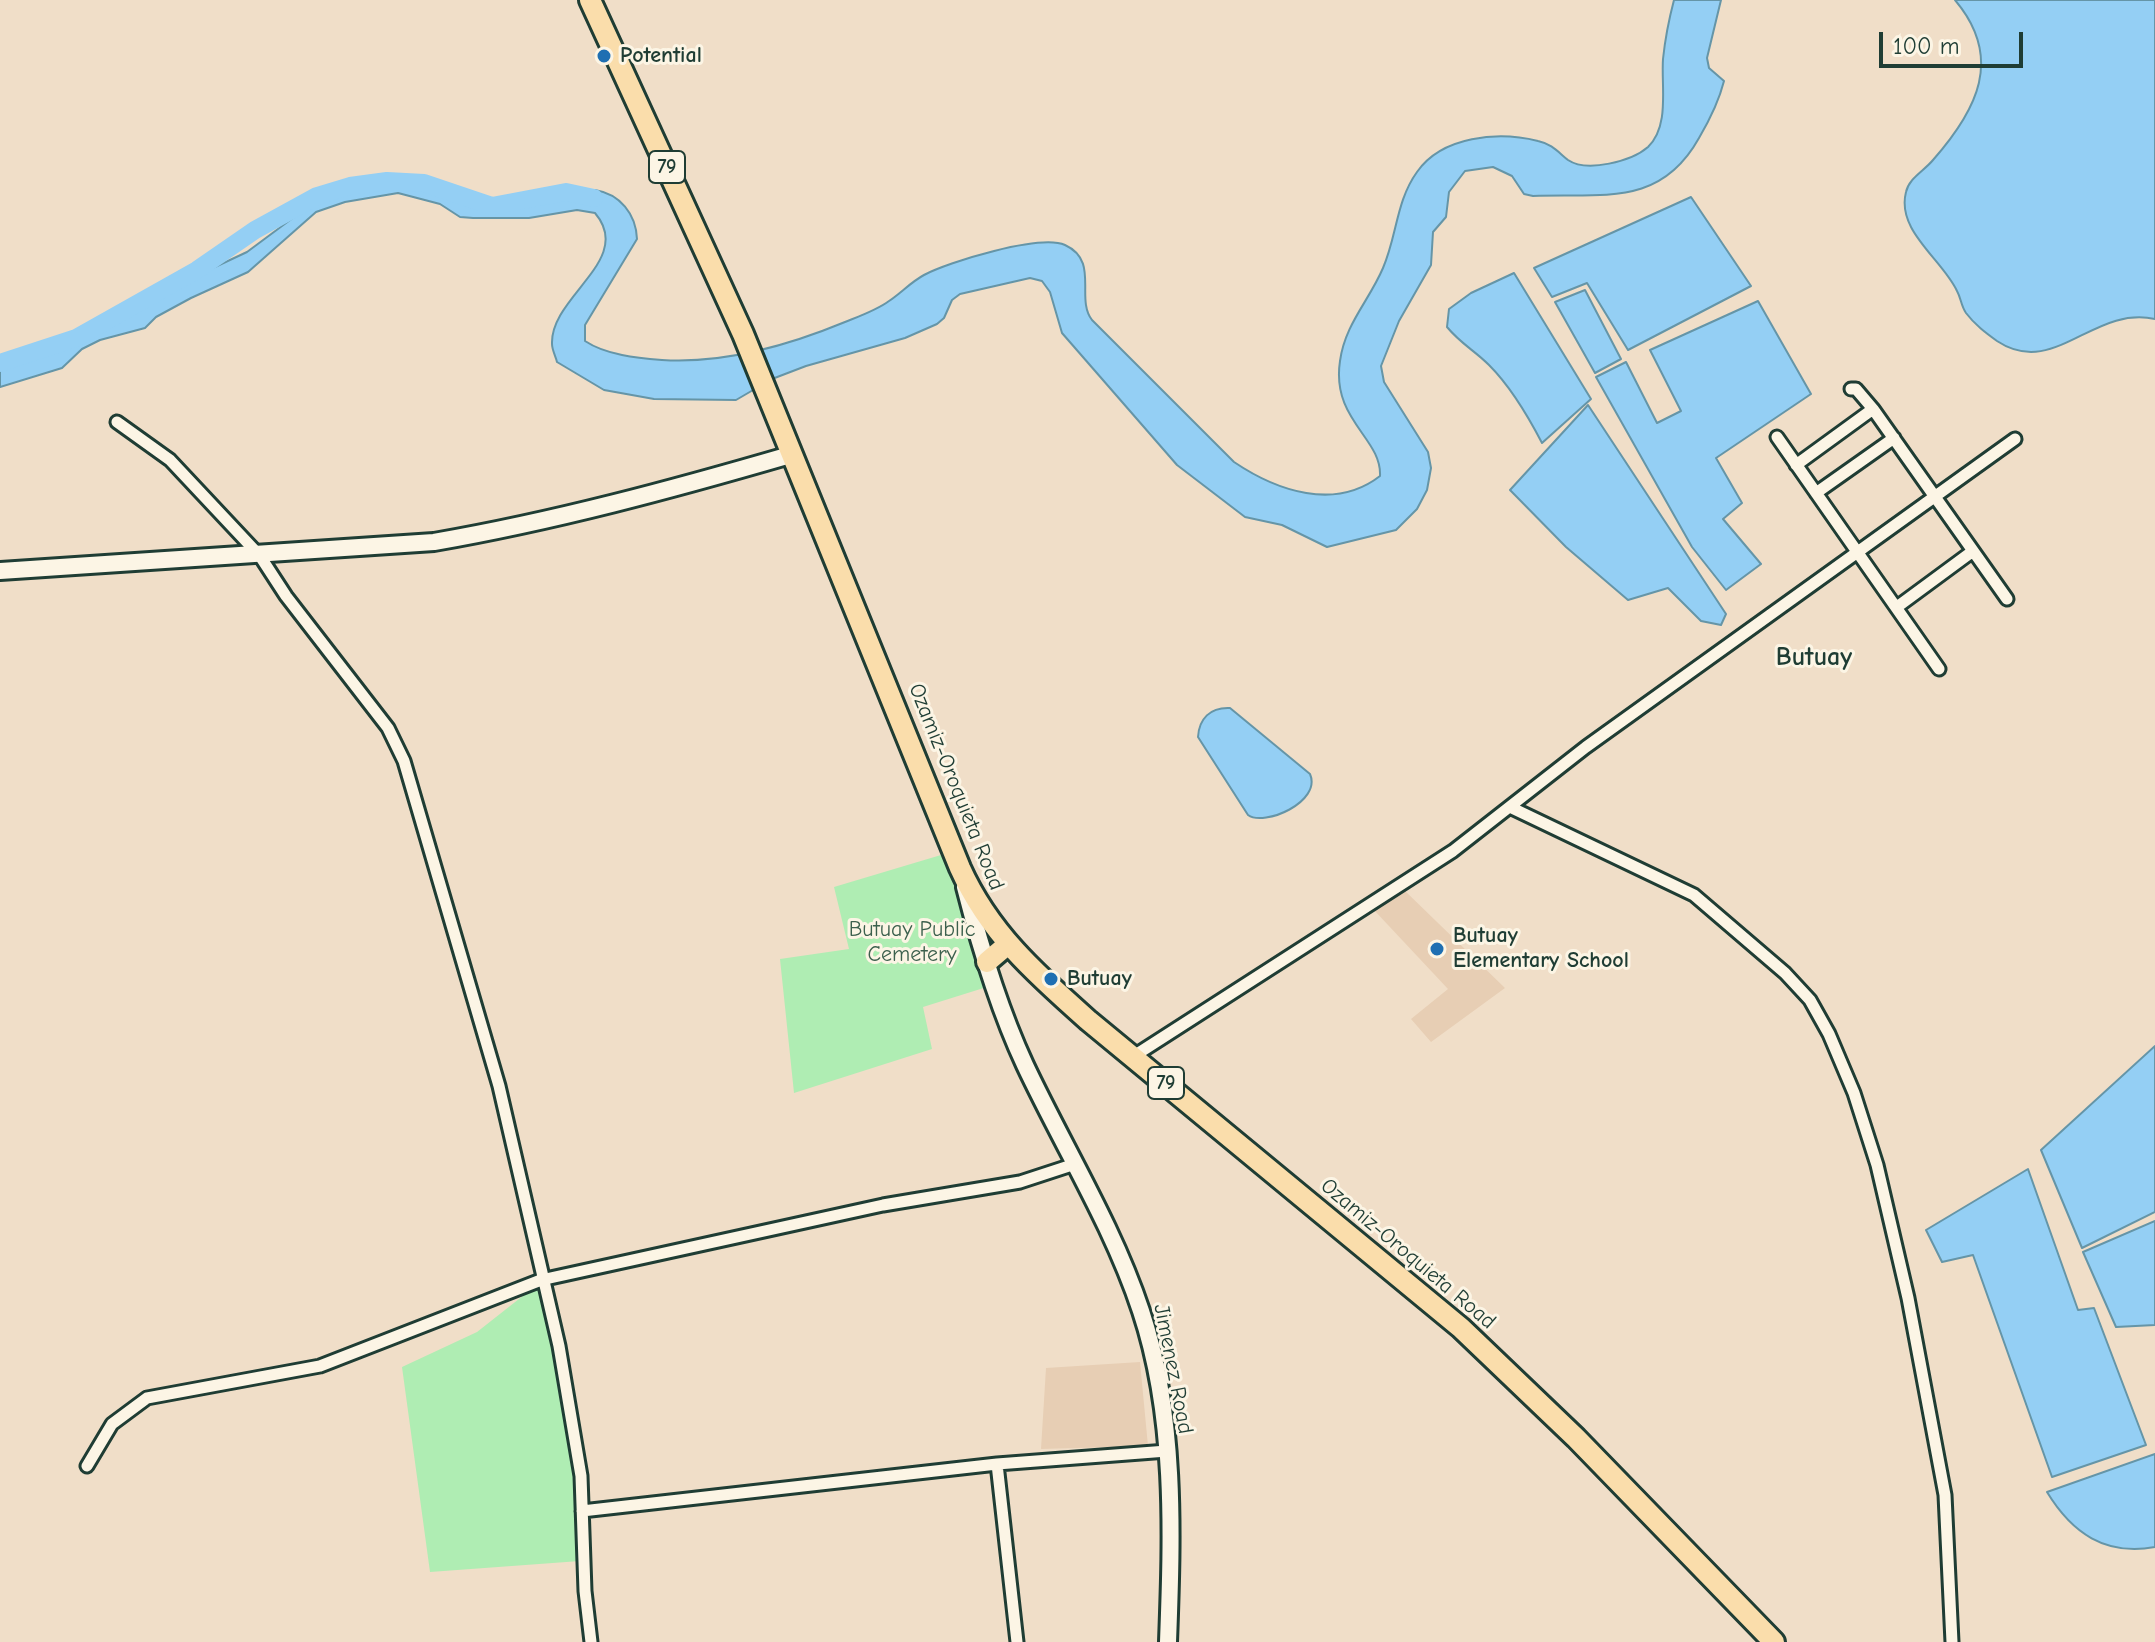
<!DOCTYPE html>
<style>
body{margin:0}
#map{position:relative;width:2155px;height:1642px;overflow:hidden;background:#f0dec8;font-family:"Comic Neue",sans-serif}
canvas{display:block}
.scale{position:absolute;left:1879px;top:32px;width:144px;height:36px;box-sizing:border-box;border:4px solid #1f3d34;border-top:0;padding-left:10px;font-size:24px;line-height:28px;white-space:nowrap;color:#1f3d34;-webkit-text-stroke:6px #fcf5e5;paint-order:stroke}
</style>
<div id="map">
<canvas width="2155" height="1642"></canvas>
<div class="scale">100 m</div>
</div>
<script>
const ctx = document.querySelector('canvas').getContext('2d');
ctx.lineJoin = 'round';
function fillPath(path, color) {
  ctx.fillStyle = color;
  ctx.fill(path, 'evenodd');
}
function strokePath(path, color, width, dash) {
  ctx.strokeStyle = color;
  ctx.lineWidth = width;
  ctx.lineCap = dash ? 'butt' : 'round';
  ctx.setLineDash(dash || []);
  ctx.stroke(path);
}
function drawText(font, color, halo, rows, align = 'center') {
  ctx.font = font + ' "Comic Neue",sans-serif';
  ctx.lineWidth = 6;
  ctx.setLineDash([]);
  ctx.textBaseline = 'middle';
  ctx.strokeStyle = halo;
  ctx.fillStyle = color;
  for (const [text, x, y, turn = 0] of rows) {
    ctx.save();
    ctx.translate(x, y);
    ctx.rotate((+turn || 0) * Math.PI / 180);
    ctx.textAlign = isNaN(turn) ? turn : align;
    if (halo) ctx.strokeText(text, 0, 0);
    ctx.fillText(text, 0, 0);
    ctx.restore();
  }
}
const built = new Path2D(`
 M 1402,888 L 1505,988 L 1431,1042 L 1411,1019 L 1448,989 L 1373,909 Z
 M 1140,1362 L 1148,1446 L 1041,1449 L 1046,1368 Z`);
const green = new Path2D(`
 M 951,852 L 990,986 L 923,1007 L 932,1049 L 794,1093 L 780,959 L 849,949 L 834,887 Z
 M 538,1284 L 574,1456 L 580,1561 L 430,1572 L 402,1367 L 477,1332 Z`);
const water = new Path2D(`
 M 1674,0 L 1721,0 L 1707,58 L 1709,68 L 1724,81 C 1719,101 1709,121 1699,138 C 1660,208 1602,193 1533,196 L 1524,194 L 1512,176 L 1493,167 L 1465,171 L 1449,192 L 1446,217 L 1433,232 L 1431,265 L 1399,321 L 1381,366 L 1384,382 L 1428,452 L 1431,468 L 1427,490 L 1417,509 L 1396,530 L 1327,547 L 1282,525 L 1245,517 L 1177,465 L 1062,333 L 1050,292 L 1042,281 L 1030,278 L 960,294 L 952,300 L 944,318 L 937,324 L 905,338 L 806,366 L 772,379 L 736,400 L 654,399 L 604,390 L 557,362 C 556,357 552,350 552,344 C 550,296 635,260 595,213 L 577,210 L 529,218 L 473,218 L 460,217 L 440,204 L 398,193 L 345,202 L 316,212 L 248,272 L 191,298 L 156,317 L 145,328 L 100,340 L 82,349 L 62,368 L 0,387 L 0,368 L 103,328 L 168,289 L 247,252 L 317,200 L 345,191 L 378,185 L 420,187 L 488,210 L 595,190 C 620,194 636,214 637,239 L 585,325 L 585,341 C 606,355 637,358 662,360 C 724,364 787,346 845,322 C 860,316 877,310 889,301 C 901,293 911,282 924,275 C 948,262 1040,234 1065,245 C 1100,261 1075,298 1092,320 L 1234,462 C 1277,491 1335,511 1380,476 C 1382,438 1331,420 1340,361 C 1345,324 1369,301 1383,268 C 1397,236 1396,201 1417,172 C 1442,136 1498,131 1538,141 C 1552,144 1558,152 1568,160 C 1587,173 1632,161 1648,147 C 1670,126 1661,86 1663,59 C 1665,40 1669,19 1674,0 Z
 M 1955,0 L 2155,0 L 2155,319 C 2093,305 2054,379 1997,341 C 1986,333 1975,325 1966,313 C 1961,306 1961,298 1957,291 C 1942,259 1896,231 1906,192 C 1909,178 1924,171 1933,160 C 1977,110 2004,58 1955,0 Z
 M 1691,197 L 1751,286 L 1628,350 L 1587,283 L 1552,297 L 1534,268 Z
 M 1514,273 L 1591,399 L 1542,443 C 1528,416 1511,387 1489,365 C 1474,350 1461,344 1447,327 L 1449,309 L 1471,293 Z
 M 1585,290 L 1621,359 L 1595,373 L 1555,302 Z
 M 1758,301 L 1811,394 L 1716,458 L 1742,503 L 1723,519 L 1761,564 L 1726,590 L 1692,547 L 1596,377 L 1626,362 L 1657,423 L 1681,411 L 1650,350 Z
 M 1588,405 L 1726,614 L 1721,625 L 1701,621 L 1668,588 L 1628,600 L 1566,547 L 1510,490 Z
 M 1230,708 L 1310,774 C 1322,802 1264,827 1248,815 L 1198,737 C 1199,719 1210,707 1230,708 Z
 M 2155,1046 L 2155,1212 L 2082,1248 L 2041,1150 Z
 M 2028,1169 L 2078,1310 L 2094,1308 L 2146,1445 L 2052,1477 L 1973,1255 L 1942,1262 L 1926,1230 Z
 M 2155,1221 L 2155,1325 L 2116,1327 L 2083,1252 Z
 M 2155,1454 L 2155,1547 C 2105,1556 2072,1533 2047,1492 Z`);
const river = new Path2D(`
 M 0,363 L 76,338 L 197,270 L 255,230 L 317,196 L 350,186 L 387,181 L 424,183 L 492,206 L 566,192 L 594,198`);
const street = new Path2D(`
 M 1851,389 L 1856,389 L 1873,409 L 2007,599
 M 117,422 L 170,460 L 260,556 L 286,596 L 388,728 L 404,761 L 499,1086 L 559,1346 L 581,1476 L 585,1591 L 591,1642
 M 1777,437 L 1939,669
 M 1796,465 L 1873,409
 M 1816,493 L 1894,438
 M 1897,607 L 1973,551
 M 1512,808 L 1694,895 L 1785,973 L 1810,1000 L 1829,1034 L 1854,1093 L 1877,1165 L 1908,1298 L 1945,1495 L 1952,1642
 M 1134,1056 L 1453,851 L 1586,747 L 2015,439
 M 997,1464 L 1017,1642
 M 87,1466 L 112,1424 L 147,1398 L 320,1366 L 541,1280 L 883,1205 L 1020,1182 L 1075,1164
 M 582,1511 L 997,1464 L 1167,1451`);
const secondary = new Path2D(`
 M 0,571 L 434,542 C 555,521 673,489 790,455
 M 965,887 C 980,946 999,1009 1025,1065 C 1063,1146 1113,1226 1141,1311 C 1176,1416 1172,1533 1168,1642`);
const highway = new Path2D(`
 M 590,0 L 743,334 L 960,868 C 989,933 1037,975 1089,1021 L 1461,1328 L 1576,1438 L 1774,1642
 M 987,962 L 1007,945`);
const markers = [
 [604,56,8,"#1f6fb2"],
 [1437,949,8,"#1f6fb2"],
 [1051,979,8,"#1f6fb2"]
];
const shields = [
 [667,167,36],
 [1166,1083,36]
];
const shieldNames = [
 ["79",667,167],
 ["79",1166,1083]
];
const poiNames = [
 ["Potential",620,56],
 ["Butuay",1453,936],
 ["Elementary School",1453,961],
 ["Butuay",1067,979]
];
const streetNames = [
 ["Ozamiz-Oroquieta Road",956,787,68],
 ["Ozamiz-Oroquieta Road",1408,1254,40],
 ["Jimenez Road",1173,1369,79]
];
const parkNames = [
 ["Butuay Public",912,930],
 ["Cemetery",912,955]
];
const quarterNames = [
 ["Butuay",1814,658]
];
fillPath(built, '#e7ceb4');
fillPath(green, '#afedb3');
fillPath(water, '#94cff4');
strokePath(water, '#6595a7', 2);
strokePath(river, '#94cff4', 18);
strokePath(street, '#1f3d34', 17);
strokePath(secondary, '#1f3d34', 22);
strokePath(highway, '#1f3d34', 26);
strokePath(street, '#fcf5e5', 11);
strokePath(secondary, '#fcf5e5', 16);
strokePath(highway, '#faddab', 20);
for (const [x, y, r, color] of markers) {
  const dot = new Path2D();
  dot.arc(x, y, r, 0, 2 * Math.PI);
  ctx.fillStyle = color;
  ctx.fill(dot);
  strokePath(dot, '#fcf5e5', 3);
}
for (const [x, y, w] of shields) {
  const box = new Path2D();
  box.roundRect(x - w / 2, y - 16, w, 32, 6);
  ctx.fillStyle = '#fcf5e5';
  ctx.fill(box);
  strokePath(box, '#1f3d34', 2);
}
drawText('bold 20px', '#1f3d34', null, shieldNames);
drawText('bold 22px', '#1f3d34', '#fcf5e5', poiNames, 'left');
drawText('22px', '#1f3d34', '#fcf5e5', streetNames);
drawText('22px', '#3c604d', '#fcf5e5', parkNames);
drawText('bold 26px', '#1f3d34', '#fcf5e5', quarterNames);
</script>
